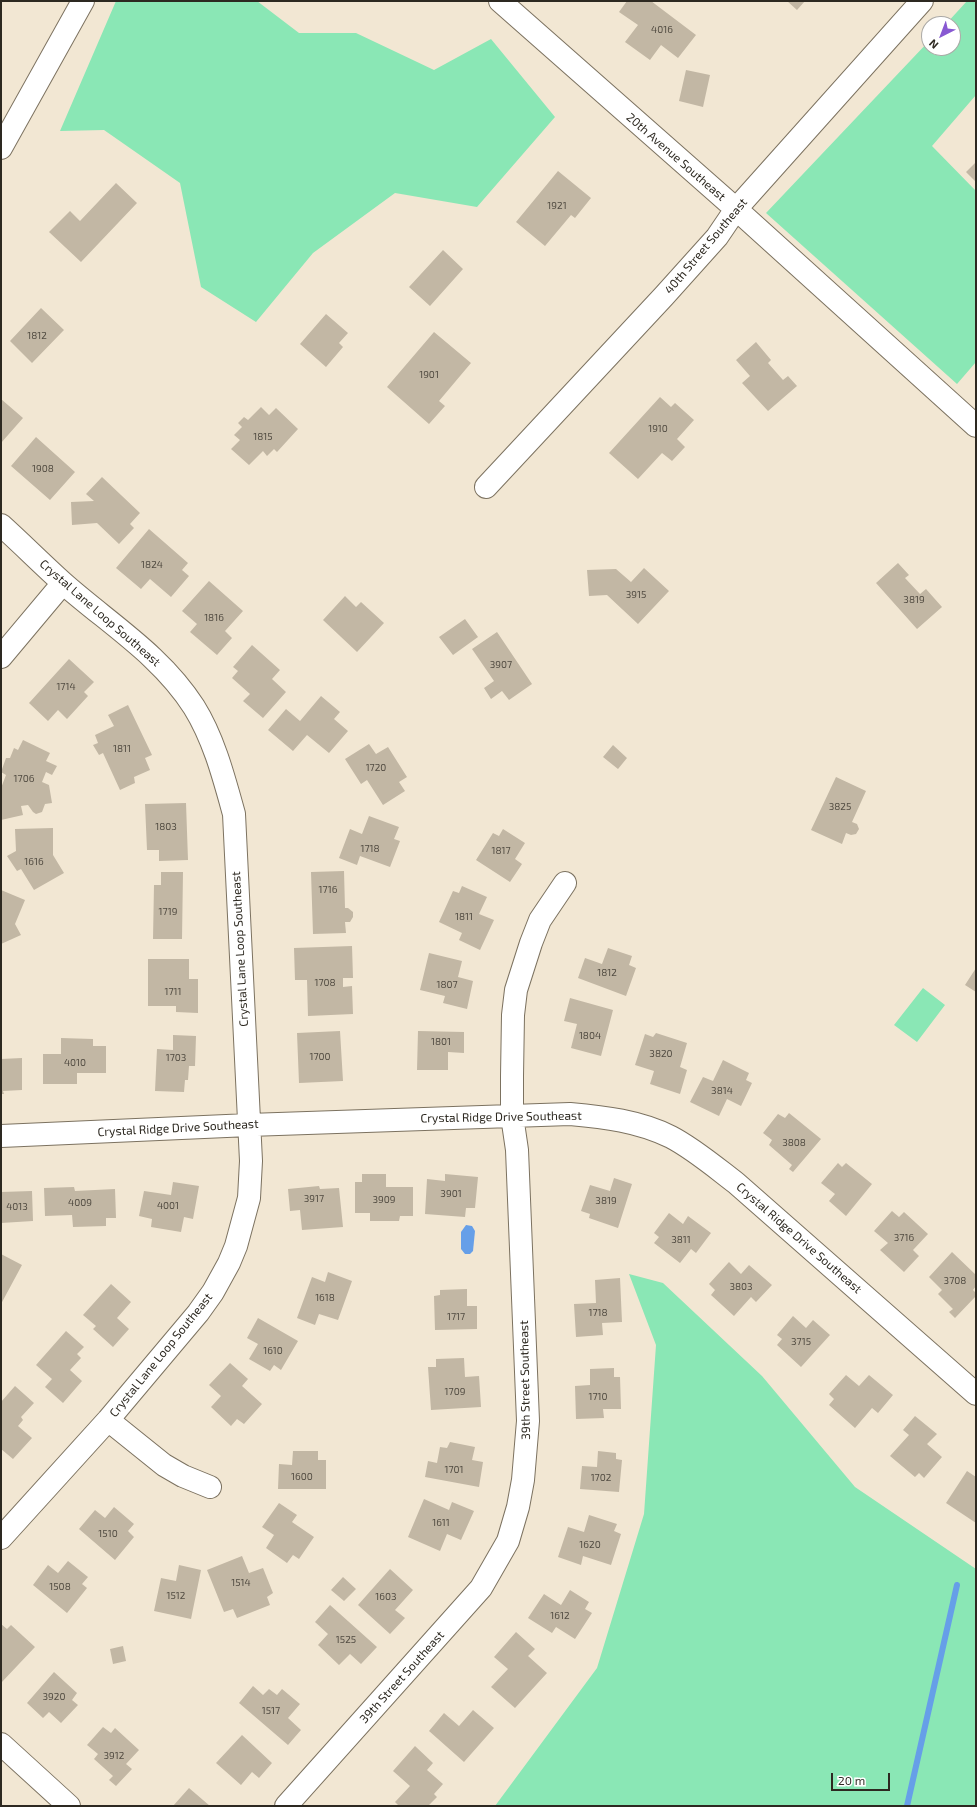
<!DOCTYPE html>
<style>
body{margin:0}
#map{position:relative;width:977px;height:1807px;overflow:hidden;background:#f2e7d3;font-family:"Exo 2",sans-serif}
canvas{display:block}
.frame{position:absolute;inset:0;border:2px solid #2d2921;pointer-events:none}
.north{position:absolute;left:921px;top:16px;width:40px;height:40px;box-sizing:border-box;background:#fff;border:1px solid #aba9a6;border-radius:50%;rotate:222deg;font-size:11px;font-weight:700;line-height:16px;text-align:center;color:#2d2921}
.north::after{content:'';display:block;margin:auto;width:14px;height:18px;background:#8859d2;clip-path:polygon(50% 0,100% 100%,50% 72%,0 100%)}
.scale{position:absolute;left:831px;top:1773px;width:59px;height:18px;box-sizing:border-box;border:2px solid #2d2921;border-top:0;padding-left:5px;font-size:12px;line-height:14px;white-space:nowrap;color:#2d2921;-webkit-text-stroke:3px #fff;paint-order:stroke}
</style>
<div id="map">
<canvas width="977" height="1807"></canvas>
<div class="frame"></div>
<div class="north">N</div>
<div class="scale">20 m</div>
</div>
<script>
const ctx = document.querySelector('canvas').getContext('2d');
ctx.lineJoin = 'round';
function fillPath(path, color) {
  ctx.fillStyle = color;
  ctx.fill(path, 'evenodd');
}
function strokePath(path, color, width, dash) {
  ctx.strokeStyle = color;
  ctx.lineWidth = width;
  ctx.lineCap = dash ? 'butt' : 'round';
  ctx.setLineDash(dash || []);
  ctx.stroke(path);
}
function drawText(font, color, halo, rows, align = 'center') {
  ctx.font = font + ' "Exo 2",sans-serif';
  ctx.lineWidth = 3;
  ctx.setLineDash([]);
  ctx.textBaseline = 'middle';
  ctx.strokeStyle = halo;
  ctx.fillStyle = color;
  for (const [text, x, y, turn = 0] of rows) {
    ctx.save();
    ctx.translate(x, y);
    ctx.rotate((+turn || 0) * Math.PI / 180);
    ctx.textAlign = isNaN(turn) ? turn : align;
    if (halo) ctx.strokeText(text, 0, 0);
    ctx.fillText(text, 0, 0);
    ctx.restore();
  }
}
const green = new Path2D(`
 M 116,1 L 257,1 L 299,33 L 356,33 L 434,70 L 491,39 L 555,117 L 477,207 L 395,193 L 313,253 L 256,322 L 201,287 L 180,183 L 104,130 L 60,131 Z
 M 967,1 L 976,1 L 976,95 L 932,146 L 976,191 L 976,362 L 957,384 L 766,213 L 929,41 L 929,48 L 953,48 L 953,24 L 946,24 Z
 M 923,988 L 945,1005 L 917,1042 L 894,1025 Z
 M 629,1274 L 663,1283 L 762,1376 L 855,1487 L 976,1569 L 976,1806 L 495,1806 L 597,1668 L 644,1514 L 656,1345 Z`);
const water = new Path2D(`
 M 466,1225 L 472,1226 L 475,1231 L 473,1251 L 470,1254 L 465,1254 L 461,1249 L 461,1232 Z`);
const stream = new Path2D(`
 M 907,1806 L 957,1585`);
const building = new Path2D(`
 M 627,1 L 651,1 L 696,35 L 678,58 L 661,45 L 650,60 L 625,42 L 638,25 L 619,12 Z
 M 787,1 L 805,1 L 797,10 Z
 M 686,70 L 710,75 L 703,107 L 679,101 Z
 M 976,162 L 976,182 L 966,172 Z
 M 558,171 L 591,198 L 575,218 L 571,215 L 545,246 L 516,222 Z
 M 116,183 L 137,203 L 81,262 L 49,232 L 70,211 L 80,221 Z
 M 443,250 L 463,269 L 430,306 L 409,287 Z
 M 41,308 L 64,330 L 32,363 L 10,341 Z
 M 326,314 L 348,333 L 339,343 L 343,347 L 326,367 L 300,344 Z
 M 434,332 L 471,363 L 439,401 L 445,406 L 429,424 L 387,387 Z
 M 756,342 L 771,360 L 768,363 L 783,380 L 788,376 L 797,386 L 768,411 L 742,383 L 750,376 L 736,360 Z
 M 660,397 L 671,407 L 675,403 L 694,420 L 677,439 L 685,447 L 672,461 L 662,453 L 638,479 L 609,453 Z
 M 1,399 L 23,418 L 1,443 Z
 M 261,407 L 269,415 L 276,408 L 298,429 L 277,452 L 274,449 L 267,456 L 263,451 L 249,465 L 231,449 L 240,440 L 234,435 L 242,427 L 238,423 L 244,417 L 248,420 Z
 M 36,437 L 75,472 L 50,500 L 11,466 Z
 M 102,477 L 140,513 L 130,524 L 134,528 L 119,544 L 97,523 L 72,525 L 71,502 L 94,501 L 86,494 Z
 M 149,529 L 188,563 L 182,570 L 189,576 L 171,597 L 150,579 L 141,589 L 116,568 Z
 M 898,563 L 909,575 L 905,578 L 920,594 L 926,589 L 942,607 L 917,629 L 876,583 Z
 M 644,568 L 669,591 L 638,624 L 607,595 L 589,596 L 587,570 L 616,569 L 631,582 Z
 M 209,581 L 243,611 L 225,631 L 232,638 L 217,655 L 190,632 L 197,624 L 182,611 Z
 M 345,596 L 356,607 L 361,602 L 384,623 L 357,652 L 323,620 Z
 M 465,619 L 478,637 L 453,655 L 439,637 Z
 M 497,632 L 532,684 L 509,700 L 502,691 L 491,699 L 484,688 L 494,681 L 472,649 Z
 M 252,645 L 280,670 L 272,679 L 286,692 L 263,718 L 243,701 L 250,694 L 232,678 L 238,671 L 233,667 Z
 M 69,659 L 94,682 L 84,692 L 88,696 L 67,719 L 58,710 L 48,721 L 29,703 Z
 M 321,696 L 340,712 L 334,719 L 348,731 L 329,753 L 307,735 L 293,751 L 268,730 L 286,709 L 300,721 Z
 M 128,705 L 152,755 L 145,758 L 150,770 L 134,777 L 135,783 L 120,790 L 103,753 L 99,755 L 93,745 L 98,743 L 95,735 L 114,726 L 108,715 Z
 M 23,740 L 50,753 L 46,761 L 57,766 L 52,775 L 46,772 L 42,782 L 49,785 L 52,803 L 45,804 L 42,812 L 36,814 L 33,812 L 28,805 L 21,806 L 23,815 L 1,820 L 1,788 L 6,775 L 1,772 L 6,758 L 10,758 L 14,748 L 18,750 Z
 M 369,744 L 376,754 L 388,747 L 407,777 L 399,782 L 405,791 L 383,805 L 367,780 L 361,784 L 345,759 Z
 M 613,745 L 627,758 L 618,769 L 603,757 Z
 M 836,777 L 866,791 L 852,822 L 857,824 L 859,829 L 856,834 L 851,835 L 846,833 L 842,844 L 811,830 Z
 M 186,803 L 188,860 L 159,861 L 159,850 L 147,850 L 145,804 Z
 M 369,816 L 399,827 L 394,839 L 400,841 L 390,867 L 360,856 L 357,865 L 339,858 L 350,829 L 362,834 Z
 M 53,828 L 53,855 L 64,873 L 34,890 L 21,869 L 17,871 L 7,856 L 16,851 L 15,829 Z
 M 503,829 L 525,843 L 515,859 L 522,864 L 510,882 L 476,860 L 493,833 L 499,836 Z
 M 344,871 L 345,908 L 348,908 L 353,912 L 353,917 L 350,922 L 345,922 L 346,933 L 313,934 L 311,872 Z
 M 161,872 L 183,872 L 182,939 L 153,939 L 154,885 L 161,885 Z
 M 462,886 L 487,897 L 479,914 L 494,920 L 480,950 L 459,940 L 462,933 L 439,922 L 453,891 L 459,893 Z
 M 1,890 L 25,900 L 15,924 L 21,935 L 1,944 Z
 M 352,946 L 353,978 L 343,978 L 343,987 L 352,986 L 353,1014 L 308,1016 L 307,980 L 295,980 L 294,948 Z
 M 608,948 L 632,956 L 629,965 L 636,968 L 626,996 L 578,978 L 585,958 L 602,964 Z
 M 429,953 L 462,961 L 458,977 L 473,981 L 467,1009 L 443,1003 L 445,996 L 420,990 Z
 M 148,959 L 189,959 L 189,979 L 198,979 L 198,1013 L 176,1012 L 176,1006 L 148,1006 Z
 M 976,968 L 976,992 L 965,985 Z
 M 570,998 L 613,1010 L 601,1056 L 571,1048 L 577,1024 L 564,1021 Z
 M 340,1031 L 343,1081 L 299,1083 L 297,1033 Z
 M 418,1031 L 464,1032 L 464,1053 L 448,1052 L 448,1070 L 417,1070 Z
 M 656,1033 L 687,1043 L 680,1067 L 687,1070 L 680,1094 L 650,1084 L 654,1071 L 635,1065 L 645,1034 L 653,1037 Z
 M 173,1035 L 196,1036 L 195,1066 L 189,1066 L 188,1080 L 185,1080 L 184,1092 L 155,1091 L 157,1049 L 173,1050 Z
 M 61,1038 L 93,1039 L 93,1046 L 106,1046 L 106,1073 L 77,1073 L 77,1084 L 43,1084 L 43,1054 L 61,1054 Z
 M 22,1058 L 22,1090 L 3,1091 L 4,1094 L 1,1094 L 1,1059 Z
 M 723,1060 L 749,1073 L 746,1080 L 752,1083 L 741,1106 L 727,1099 L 719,1116 L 690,1102 L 703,1077 L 713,1081 Z
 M 789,1113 L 821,1139 L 793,1172 L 789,1169 L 792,1165 L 769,1145 L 772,1140 L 763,1133 L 778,1114 L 785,1118 Z
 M 838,1163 L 842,1167 L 846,1163 L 872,1184 L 846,1216 L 829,1201 L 835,1194 L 821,1183 Z
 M 362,1174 L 386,1174 L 386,1187 L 413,1187 L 413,1216 L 400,1216 L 399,1221 L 370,1221 L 370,1213 L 355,1213 L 355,1182 L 362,1182 Z
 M 445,1174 L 478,1177 L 475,1208 L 466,1208 L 465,1217 L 425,1214 L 427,1179 L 445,1181 Z
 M 614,1178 L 632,1184 L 618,1228 L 589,1218 L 590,1214 L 581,1211 L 590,1185 L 610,1191 Z
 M 173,1182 L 199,1186 L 193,1219 L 184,1217 L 181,1232 L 151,1227 L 152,1219 L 139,1216 L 144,1191 L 171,1195 Z
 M 319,1186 L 320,1189 L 339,1188 L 343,1227 L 302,1230 L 300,1210 L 290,1211 L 288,1189 Z
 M 74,1187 L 75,1191 L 115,1189 L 116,1218 L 106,1218 L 106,1226 L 73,1227 L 72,1215 L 45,1216 L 44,1188 Z
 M 32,1191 L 33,1221 L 1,1223 L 1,1192 Z
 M 892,1211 L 899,1217 L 904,1212 L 928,1234 L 913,1250 L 919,1256 L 904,1272 L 880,1250 L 888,1243 L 874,1231 Z
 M 669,1213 L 683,1224 L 688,1216 L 711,1233 L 696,1253 L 691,1249 L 680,1263 L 654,1243 L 659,1237 L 654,1233 Z
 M 952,1252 L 976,1275 L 976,1286 L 973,1290 L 976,1293 L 976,1296 L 955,1318 L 949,1312 L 953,1309 L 938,1294 L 942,1290 L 929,1277 Z
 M 1,1254 L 22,1265 L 1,1304 Z
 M 729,1262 L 741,1274 L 749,1265 L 772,1285 L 756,1302 L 751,1297 L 734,1316 L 711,1295 L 715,1290 L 709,1284 Z
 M 328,1272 L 352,1281 L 338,1320 L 319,1314 L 315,1325 L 297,1318 L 312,1277 L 325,1282 Z
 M 620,1278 L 622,1322 L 602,1323 L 603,1335 L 576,1337 L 574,1304 L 596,1303 L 595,1280 Z
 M 111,1284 L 131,1302 L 117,1318 L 129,1329 L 113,1347 L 93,1329 L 96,1326 L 83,1315 Z
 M 467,1289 L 467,1306 L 477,1306 L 477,1329 L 435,1330 L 434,1296 L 440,1295 L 440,1290 Z
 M 793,1316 L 806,1328 L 813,1320 L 830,1335 L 801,1367 L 777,1345 L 782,1339 L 777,1335 Z
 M 258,1318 L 298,1341 L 281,1370 L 274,1365 L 270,1371 L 249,1359 L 258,1344 L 247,1338 Z
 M 66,1331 L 84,1347 L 77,1354 L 81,1358 L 70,1370 L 82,1381 L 63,1403 L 45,1387 L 52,1379 L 36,1365 Z
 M 464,1358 L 465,1377 L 479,1376 L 481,1407 L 431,1410 L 428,1367 L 436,1367 L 436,1359 Z
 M 230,1363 L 248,1379 L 242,1386 L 262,1404 L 244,1424 L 237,1419 L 231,1426 L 211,1407 L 221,1396 L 209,1385 Z
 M 614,1368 L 614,1377 L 620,1377 L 621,1409 L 603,1409 L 604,1418 L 576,1419 L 575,1386 L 590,1385 L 590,1369 Z
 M 846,1375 L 859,1386 L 869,1375 L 893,1395 L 878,1413 L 872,1408 L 855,1428 L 829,1405 L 834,1399 L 829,1394 Z
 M 15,1386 L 34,1403 L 21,1417 L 23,1420 L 18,1426 L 32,1438 L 13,1459 L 1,1449 L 1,1402 Z
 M 915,1416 L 937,1434 L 927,1444 L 942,1457 L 924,1478 L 919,1473 L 915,1477 L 890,1456 L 909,1435 L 903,1430 Z
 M 450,1442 L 475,1447 L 472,1460 L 483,1462 L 479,1487 L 425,1477 L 428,1461 L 437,1463 L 440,1447 L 447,1448 Z
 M 293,1451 L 318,1451 L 318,1460 L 326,1460 L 326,1489 L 278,1489 L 279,1464 L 292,1465 Z
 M 598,1451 L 616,1453 L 616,1459 L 622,1460 L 619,1492 L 580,1489 L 582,1466 L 597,1467 Z
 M 967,1471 L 976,1477 L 976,1523 L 946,1503 Z
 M 424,1499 L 449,1510 L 452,1502 L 474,1511 L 461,1540 L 447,1534 L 440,1551 L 408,1537 Z
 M 279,1503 L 297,1515 L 292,1522 L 314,1537 L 299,1559 L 293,1555 L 287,1563 L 266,1548 L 274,1535 L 262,1527 Z
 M 114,1507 L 134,1524 L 128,1531 L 134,1537 L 115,1560 L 79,1529 L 95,1510 L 105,1518 Z
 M 589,1515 L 617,1524 L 614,1531 L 621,1534 L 611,1565 L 583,1556 L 581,1565 L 558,1557 L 568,1527 L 584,1532 Z
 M 242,1556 L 249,1573 L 263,1568 L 273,1593 L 267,1597 L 270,1605 L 237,1618 L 233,1609 L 224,1612 L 207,1570 Z
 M 68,1561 L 88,1577 L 82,1584 L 87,1588 L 67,1613 L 33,1585 L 48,1565 L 58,1573 Z
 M 179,1565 L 201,1570 L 191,1619 L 154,1611 L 161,1578 L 176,1581 Z
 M 390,1569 L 413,1590 L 395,1610 L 405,1618 L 390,1634 L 358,1605 Z
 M 343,1577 L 356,1589 L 344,1601 L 331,1590 Z
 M 570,1590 L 589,1602 L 585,1609 L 592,1613 L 575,1639 L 556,1627 L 552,1633 L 528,1618 L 544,1594 L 561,1605 Z
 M 330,1605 L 377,1647 L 361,1664 L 350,1654 L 339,1665 L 318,1645 L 328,1634 L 315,1622 Z
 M 1,1624 L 7,1629 L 11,1625 L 35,1647 L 1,1683 Z
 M 516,1632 L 535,1649 L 528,1656 L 547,1673 L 515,1708 L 491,1687 L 508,1669 L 494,1657 Z
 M 123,1646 L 126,1661 L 113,1664 L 110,1649 Z
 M 54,1672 L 77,1693 L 72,1700 L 78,1705 L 61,1723 L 49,1712 L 43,1718 L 27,1703 Z
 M 253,1686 L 263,1695 L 269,1689 L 277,1695 L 282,1689 L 300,1704 L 288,1718 L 301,1730 L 288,1745 L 239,1703 Z
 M 473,1710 L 494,1728 L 464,1762 L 429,1731 L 444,1713 L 459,1726 Z
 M 103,1727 L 111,1733 L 115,1728 L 139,1750 L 126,1764 L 132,1769 L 116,1786 L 109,1780 L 113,1776 L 94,1759 L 98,1754 L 87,1745 Z
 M 242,1735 L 272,1763 L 259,1778 L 252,1772 L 241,1785 L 216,1763 Z
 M 415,1746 L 433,1763 L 427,1770 L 443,1784 L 434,1794 L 437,1797 L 428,1806 L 399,1806 L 395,1802 L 410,1786 L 393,1771 Z
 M 189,1788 L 210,1806 L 173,1806 Z`);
const minor = new Path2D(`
 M 500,1 L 736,209 L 976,426
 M 1,148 L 83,1
 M 486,487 L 664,296 L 717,237 L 736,209 L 922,1
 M 1,525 C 22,544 42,564 63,583 C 108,623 161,655 194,707 C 214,739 224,778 234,814 L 251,1161 L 249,1198 L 236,1246 L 229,1263 L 213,1292 L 198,1313 L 108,1420 L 1,1538
 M 1,657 L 63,583
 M 1,1136 L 249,1125 L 570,1114 C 604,1117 639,1121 671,1137 C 694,1149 715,1167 736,1183 L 976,1394
 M 108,1420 L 164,1465 L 183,1476 L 210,1487
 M 1,1744 L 69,1806
 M 286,1806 L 481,1588 L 508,1541 L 518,1507 L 523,1480 L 528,1421 L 517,1150 L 512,1116 L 512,1076 L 513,1015 L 516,990 L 531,943 L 540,920 L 565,883`);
const numberNames = [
 ["4016",662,30],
 ["1921",557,206],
 ["1812",37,336],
 ["1901",429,375],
 ["1910",658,429],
 ["1815",263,437],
 ["1908",43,469],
 ["1824",152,565],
 ["3915",636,595],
 ["3819",914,600],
 ["1816",214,618],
 ["3907",501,665],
 ["1714",66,687],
 ["1811",122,749],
 ["1720",376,768],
 ["1706",24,779],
 ["3825",840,807],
 ["1803",166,827],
 ["1718",370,849],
 ["1817",501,851],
 ["1616",34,862],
 ["1716",328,890],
 ["1719",168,912],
 ["1811",464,917],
 ["1812",607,973],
 ["1708",325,983],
 ["1807",447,985],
 ["1711",173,992],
 ["1804",590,1036],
 ["1801",441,1042],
 ["3820",661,1054],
 ["1700",320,1057],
 ["1703",176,1058],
 ["4010",75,1063],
 ["3814",722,1091],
 ["3808",794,1143],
 ["3901",451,1194],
 ["3917",314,1199],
 ["3909",384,1200],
 ["3819",606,1201],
 ["4009",80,1203],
 ["4001",168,1206],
 ["4013",17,1207],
 ["3716",904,1238],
 ["3811",681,1240],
 ["3708",955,1281],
 ["3803",741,1287],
 ["1618",325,1298],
 ["1718",598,1313],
 ["1717",456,1317],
 ["3715",801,1342],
 ["1610",273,1351],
 ["1709",455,1392],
 ["1710",598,1397],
 ["1701",454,1470],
 ["1600",302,1477],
 ["1702",601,1478],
 ["1611",441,1523],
 ["1510",108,1534],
 ["1620",590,1545],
 ["1514",241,1583],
 ["1508",60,1587],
 ["1512",176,1596],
 ["1603",386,1597],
 ["1612",560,1616],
 ["1525",346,1640],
 ["3920",54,1697],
 ["1517",271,1711],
 ["3912",114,1756]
];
const streetNames = [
 ["20th Avenue Southeast",676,157,41],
 ["40th Street Southeast",706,246,-50],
 ["Crystal Lane Loop Southeast",100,613,41],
 ["Crystal Lane Loop Southeast",240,949,-93],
 ["Crystal Ridge Drive Southeast",501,1117,-1],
 ["Crystal Ridge Drive Southeast",178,1128,-3],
 ["Crystal Ridge Drive Southeast",799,1238,41],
 ["Crystal Lane Loop Southeast",161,1355,-51],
 ["39th Street Southeast",525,1380,-91],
 ["39th Street Southeast",402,1677,-48]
];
fillPath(green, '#8ae7b5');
fillPath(water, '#669fe8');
strokePath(stream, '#669fe8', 6);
fillPath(building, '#c2b7a4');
strokePath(minor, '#7c7260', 24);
strokePath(minor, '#fff', 22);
drawText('10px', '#524c42', null, numberNames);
drawText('12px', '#2d2921', '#fff', streetNames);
</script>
